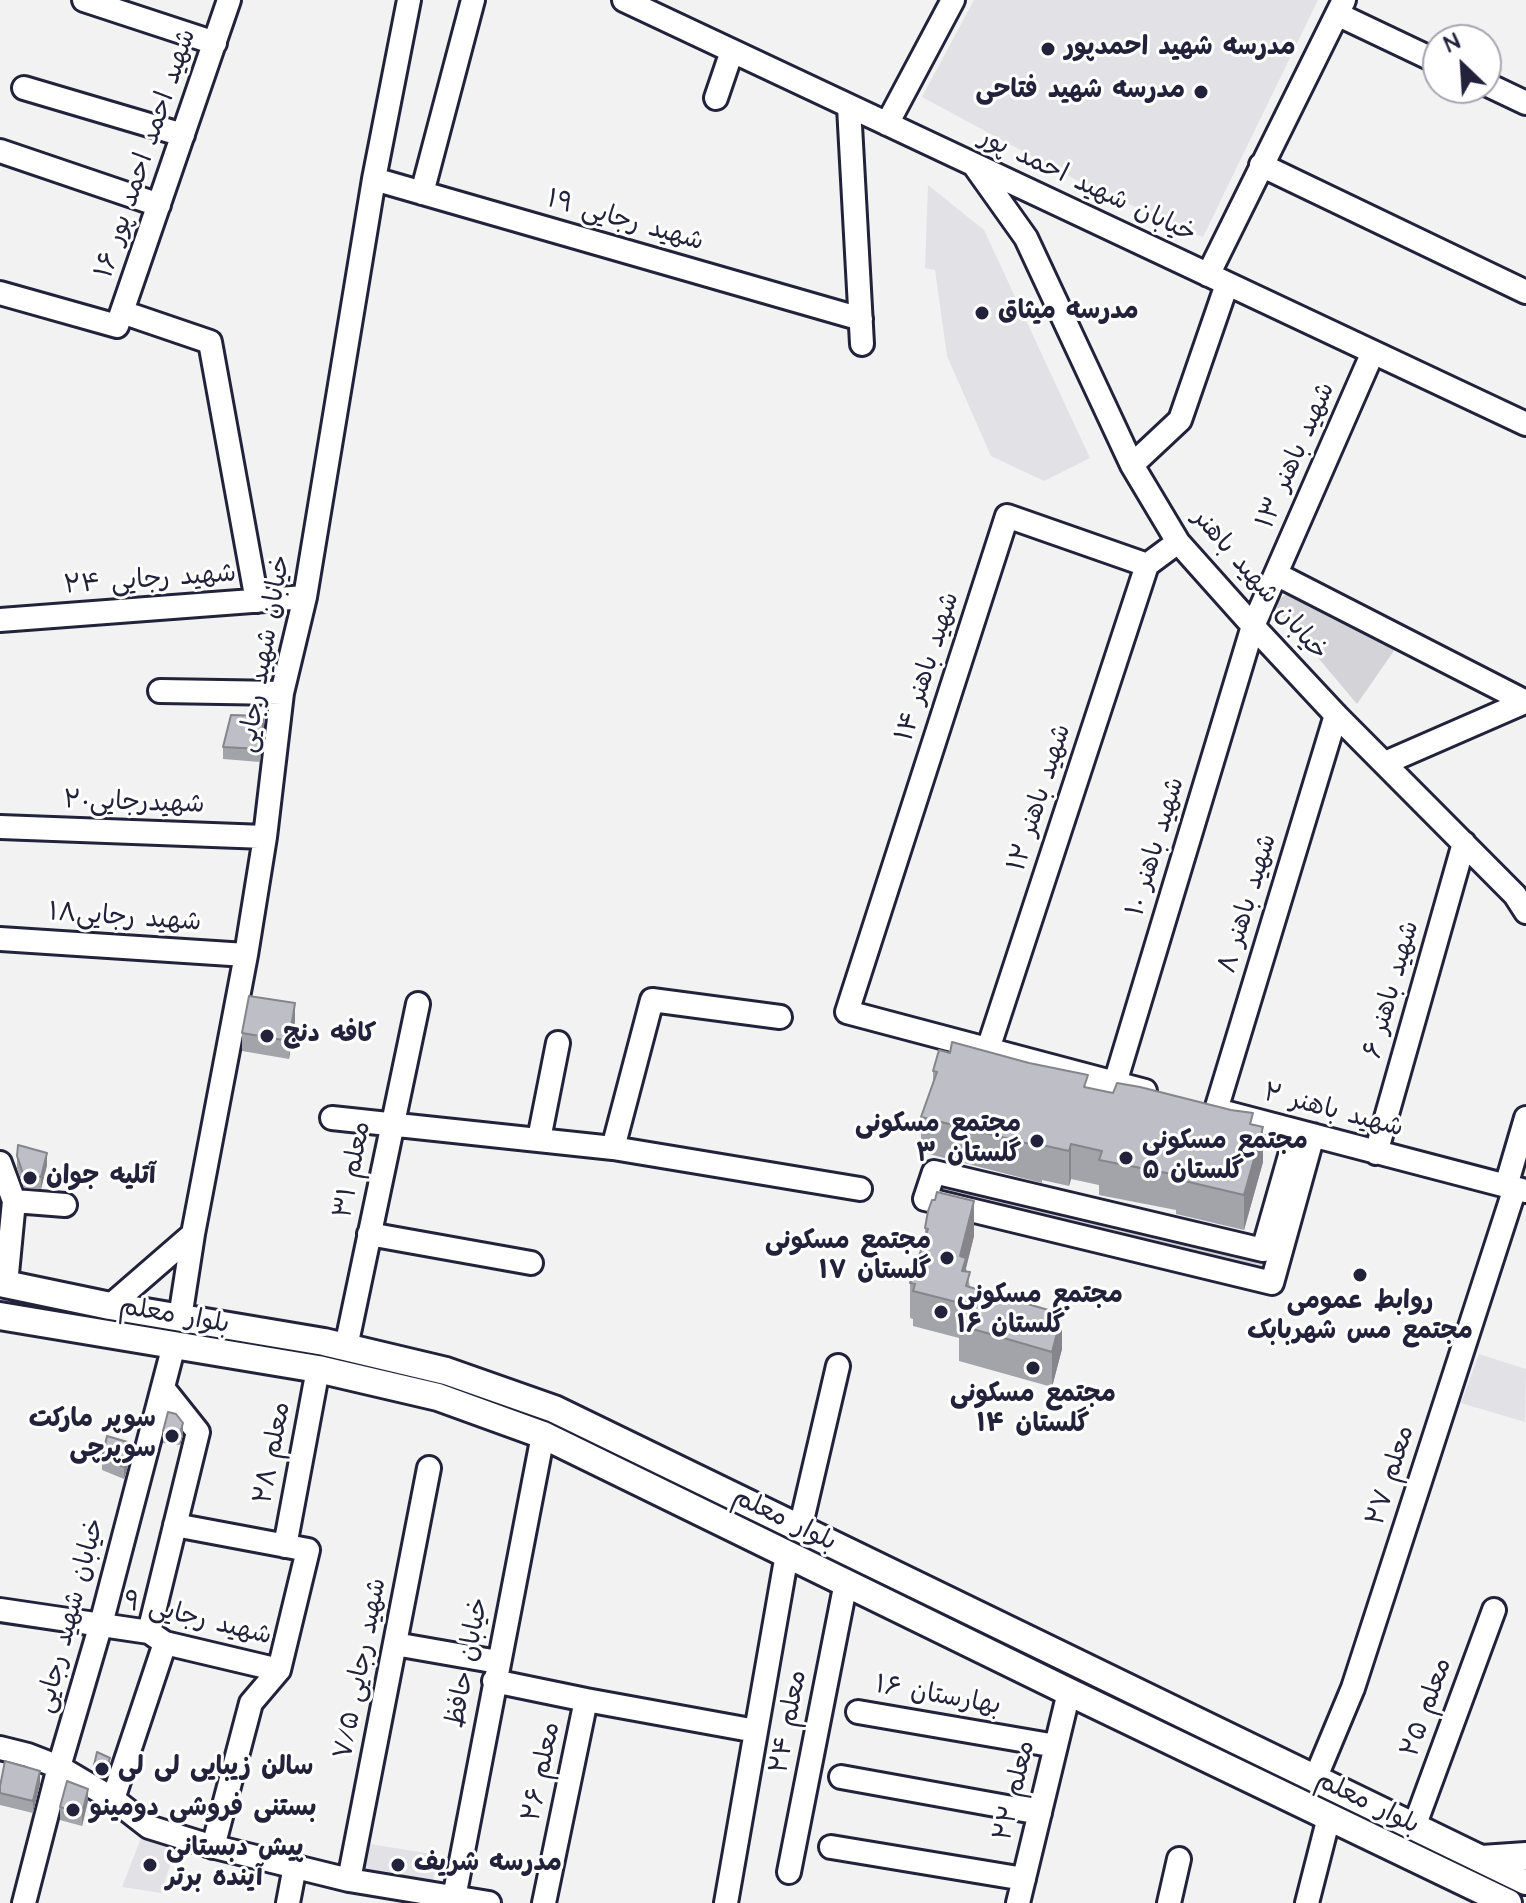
<!DOCTYPE html>
<meta charset="utf-8">
<style>
body{margin:0}
#map{position:relative;width:1526px;height:1903px;overflow:hidden;background:#f2f2f3;font-family:"Architects Daughter",sans-serif}
canvas{display:block}
.north{position:absolute;left:1422px;top:24px;width:80px;height:80px;box-sizing:border-box;background:#fff;border:2px solid #a7a7b1;border-radius:50%;rotate:335deg;font-size:22px;font-weight:700;line-height:32px;text-align:center;color:#22223b}
.north::after{content:'';display:block;margin:auto;width:28px;height:36px;background:#22223b;clip-path:polygon(50% 0,100% 100%,50% 72%,0 100%)}
</style>
<div id="map">
<canvas width="1526" height="1903"></canvas>
<div class="north">N</div>
</div>
<script>
const ctx = document.querySelector('canvas').getContext('2d');
ctx.lineJoin = 'round';
function fillPath(path, color) {
  ctx.fillStyle = color;
  ctx.fill(path, 'evenodd');
}
function strokePath(path, color, width, dash) {
  ctx.strokeStyle = color;
  ctx.lineWidth = width;
  ctx.lineCap = dash ? 'butt' : 'round';
  ctx.setLineDash(dash || []);
  ctx.stroke(path);
}
function drawText(font, color, halo, rows, align = 'center') {
  ctx.font = font + ' "Architects Daughter","Playpen Sans Arabic",sans-serif';
  ctx.lineWidth = 6;
  ctx.setLineDash([]);
  ctx.textBaseline = 'middle';
  ctx.strokeStyle = halo;
  ctx.fillStyle = color;
  for (const [text, x, y, turn = 0] of rows) {
    ctx.save();
    ctx.translate(x, y);
    ctx.rotate((+turn || 0) * Math.PI / 180);
    ctx.textAlign = isNaN(turn) ? turn : align;
    if (halo) ctx.strokeText(text, 0, 0);
    ctx.fillText(text, 0, 0);
    ctx.restore();
  }
}
const built = new Path2D(`
 M 974,0 L 1318,0 L 1203,237 L 1082,183 L 922,97 Z
 M 928,185 L 984,230 L 1090,458 L 1044,481 L 991,456 L 947,356 L 935,270 L 925,268 Z
 M 1479,1354 L 1526,1369 L 1525,1422 L 1461,1403 Z
 M 143,1833 L 177,1844 L 161,1893 L 122,1887 Z
 M 364,1843 L 438,1855 L 431,1889 L 357,1874 Z`);
const green = new Path2D(`
 M 1290,592 L 1398,645 L 1357,704 L 1277,609 L 1279,599 Z
 M 936,1175 L 1278,1256 L 1270,1281 L 928,1198 Z`);
const minor = new Path2D(`
 M 84,0 L 215,43
 M 624,0 L 1526,424
 M 1337,14 L 1438,62
 M 1486,84 L 1526,103
 M 24,88 L 183,135
 M 716,98 L 732,51
 M 849,107 L 862,344
 M 887,124 L 953,0
 M 0,151 L 159,205
 M 974,165 L 1026,238 L 1132,465 L 1178,542 L 1253,626 L 1336,715 L 1515,895 L 1526,912
 M 1261,165 L 1526,292
 M 374,179 L 861,319
 M 422,193 L 473,0
 M 1208,275 L 1344,0
 M 0,293 L 117,326 L 229,0
 M 122,312 L 210,342 L 257,601
 M 1132,465 L 1180,420 L 1227,284
 M 1276,574 L 1526,702
 M 0,620 L 305,597
 M 160,691 L 282,693
 M 1385,763 L 1525,702
 M 0,827 L 265,837
 M 0,939 L 246,955
 M 988,1049 L 1147,565
 M 1115,1083 L 1253,626 L 1373,352
 M 1145,1091 L 847,1012 L 1007,516 L 1147,565 L 1178,542
 M 1216,1110 L 1336,715
 M 1224,1112 L 1526,1191
 M 332,1118 L 613,1148 L 860,1189
 M 1297,1131 L 1263,1250 L 934,1172 L 925,1199 L 1272,1283 L 1313,1135
 M 539,1139 L 558,1043
 M 613,1148 L 652,1000 L 780,1017
 M 1376,1153 L 1464,843
 M 0,1163 L 14,1201 L 6,1284
 M 1506,1186 L 1526,1118
 M 14,1201 L 65,1205
 M 369,1234 L 531,1263
 M 110,1306 L 193,1234
 M 180,1318 L 193,1234 L 246,955 L 265,837 L 282,693 L 305,597 L 374,179 L 409,0
 M 346,1347 L 418,1004
 M 175,1525 L 308,1550 L 279,1670 L 251,1703 L 213,1847
 M 800,1529 L 838,1366
 M 285,1546 L 318,1369
 M 0,1610 L 149,1632 L 165,1643 L 279,1670
 M 149,1632 L 198,1432 L 163,1388
 M 395,1644 L 498,1662
 M 494,1681 L 586,1700 L 544,1903
 M 586,1700 L 756,1731
 M 858,1712 L 1056,1746
 M 0,1748 L 28,1755 L 59,1767 L 113,1799 L 149,1827 L 207,1845 L 349,1880 L 489,1903
 M 841,1777 L 1040,1813
 M 1315,1779 L 1353,1688 L 1515,1188
 M 113,1799 L 165,1643
 M 1414,1827 L 1494,1610
 M 831,1847 L 1024,1879
 M 789,1872 L 846,1582
 M 349,1880 L 429,1468
 M 24,1903 L 59,1767 L 101,1624 L 174,1345
 M 288,1903 L 295,1866
 M 453,1903 L 543,1435
 M 726,1903 L 787,1554
 M 1018,1903 L 1069,1692
 M 1169,1903 L 1179,1859
 M 1307,1903 L 1329,1817`);
const major = new Path2D(`
 M 0,1283 L 110,1306 L 324,1342 L 446,1371 L 554,1409 L 1526,1881
 M 0,1316 L 318,1369 L 438,1397 L 543,1435 L 1069,1692 L 1508,1903
 M 1482,1859 L 1526,1856`);
const wall = new Path2D(`
 M 264,728 L 260,762 L 223,759 L 223,747 Z
 M 295,1021 L 289,1059 L 242,1051 L 242,1033 Z
 M 933,1071 L 1088,1088 L 1253,1125 L 1263,1162 L 1244,1230 L 1176,1214 L 1176,1210 L 1099,1195 L 1099,1185 L 1071,1179 L 1069,1186 L 1042,1180 L 1042,1183 L 921,1152 L 921,1117 L 933,1083 Z
 M 17,1156 L 47,1165 L 41,1189 L 24,1188 L 17,1168 Z
 M 925,1228 L 974,1236 L 966,1268 L 970,1287 L 1062,1349 L 1052,1387 L 959,1361 L 959,1338 L 913,1326 L 913,1319 L 910,1318 L 910,1283 L 925,1239 Z
 M 168,1412 L 183,1435 L 180,1445 L 163,1443 L 163,1431 Z
 M 131,1456 L 124,1479 L 102,1470 L 102,1458 Z
 M 110,1764 L 105,1778 L 94,1771 L 94,1765 Z
 M 40,1784 L 33,1813 L 0,1805 L 0,1786 Z
 M 88,1801 L 82,1826 L 60,1820 L 60,1807 Z`);
const shadedWall = new Path2D(`
 M 264,716 L 264,728 L 260,762 L 260,749 Z
 M 295,1003 L 295,1021 L 289,1059 L 289,1041 Z
 M 1263,1127 L 1263,1162 L 1244,1230 L 1244,1195 Z
 M 1071,1144 L 1071,1179 L 1069,1186 L 1069,1151 Z
 M 47,1153 L 47,1165 L 41,1189 L 41,1177 Z
 M 974,1201 L 974,1236 L 966,1268 L 966,1293 L 960,1256 Z
 M 1062,1314 L 1062,1349 L 1052,1387 L 1052,1352 Z
 M 183,1423 L 183,1435 L 180,1445 L 180,1433 Z
 M 131,1443 L 131,1456 L 124,1479 L 124,1467 Z
 M 110,1758 L 110,1764 L 105,1778 L 105,1772 Z
 M 40,1771 L 40,1784 L 33,1813 L 33,1801 Z
 M 88,1789 L 88,1801 L 82,1826 L 82,1814 Z`);
const building = new Path2D(`
 M 231,715 L 264,716 L 260,749 L 223,747 Z
 M 249,996 L 295,1003 L 289,1041 L 242,1033 Z
 M 952,1042 L 1029,1063 L 1088,1075 L 1084,1087 L 1113,1093 L 1117,1083 L 1140,1087 L 1231,1110 L 1253,1113 L 1250,1124 L 1263,1127 L 1244,1195 L 1176,1179 L 1177,1175 L 1099,1160 L 1102,1151 L 1071,1144 L 1069,1151 L 1042,1145 L 1042,1147 L 921,1117 L 937,1072 L 933,1071 L 939,1050 L 950,1053 Z
 M 18,1145 L 47,1153 L 41,1177 L 24,1176 L 17,1156 Z
 M 937,1192 L 974,1201 L 960,1256 L 966,1258 L 962,1271 L 970,1272 L 966,1286 L 1062,1314 L 1052,1352 L 959,1325 L 964,1304 L 913,1291 L 915,1284 L 910,1283 L 928,1229 L 925,1228 L 928,1211 L 932,1200 L 935,1200 Z
 M 168,1412 L 176,1414 L 183,1423 L 180,1433 L 163,1431 Z
 M 107,1436 L 131,1443 L 124,1467 L 102,1458 Z
 M 97,1752 L 110,1758 L 105,1772 L 94,1765 Z
 M 5,1761 L 40,1771 L 33,1801 L 0,1793 L 0,1786 Z
 M 67,1781 L 88,1789 L 82,1814 L 60,1807 Z`);
const markers = [
 [1048,49,8,"#22223b"],
 [1201,92,8,"#22223b"],
 [982,313,8,"#22223b"],
 [267,1036,8,"#22223b"],
 [1037,1141,8,"#22223b"],
 [1126,1158,8,"#22223b"],
 [30,1178,8,"#22223b"],
 [947,1258,8,"#22223b"],
 [1360,1275,8,"#22223b"],
 [941,1312,8,"#22223b"],
 [1033,1368,8,"#22223b"],
 [172,1436,8,"#22223b"],
 [102,1769,8,"#22223b"],
 [73,1810,8,"#22223b"],
 [150,1865,8,"#22223b"],
 [398,1865,8,"#22223b"]
];
const poiNames = [
 ["مدرسه شهید احمدپور",1064,49],
 ["مدرسه شهید فتاحی",1185,92,"right"],
 ["مدرسه میثاق",998,313],
 ["کافه دنج",283,1036],
 ["مجتمع مسکونی",1021,1126,"right"],
 ["گلستان ۳",1021,1156,"right"],
 ["مجتمع مسکونی",1142,1143],
 ["گلستان ۵",1142,1173],
 ["آتلیه جوان",46,1178],
 ["مجتمع مسکونی",931,1243,"right"],
 ["گلستان ۱۷",931,1273,"right"],
 ["مجتمع مسکونی",957,1297],
 ["گلستان ۱۶",957,1327],
 ["روابط عمومی",1360,1303,"center"],
 ["مجتمع مس شهربابک",1360,1333,"center"],
 ["مجتمع مسکونی",1033,1396,"center"],
 ["گلستان ۱۴",1033,1426,"center"],
 ["سوپر مارکت",156,1421,"right"],
 ["سوپرچی",156,1451,"right"],
 ["سالن زیبایی لی لی",118,1769],
 ["بستنی فروشی دومینو",89,1810],
 ["پیش دبستانی",166,1850],
 ["آینده برتر",166,1880],
 ["مدرسه شریف",414,1865]
];
const streetNames = [
 ["شهید احمد احمد پور ۱۶",147,154,-71],
 ["خیابان شهید احمد پور",1087,187,25],
 ["شهید رجایی ۱۹",625,222,16],
 ["شهید باهنر ۱۳",1297,456,-66],
 ["شهید رجایی ۲۴",150,581,-4],
 ["خیابان شهید باهنر",1259,586,49],
 ["خیابان شهید رجایی",266,654,-80],
 ["شهید باهنر ۱۴",929,667,-72],
 ["شهید باهنر ۱۲",1041,798,-72],
 ["شهیدرجایی۲۰",134,804,2],
 ["شهید باهنر ۱۰",1157,847,-73],
 ["شهید باهنر ۸",1249,904,-73],
 ["شهید رجایی۱۸",125,919,4],
 ["شهید باهنر ۶",1393,990,-74],
 ["شهید باهنر ۲",1333,1112,15],
 ["معلم ۳۱",354,1170,-78],
 ["بلوار معلم",174,1317,10],
 ["معلم ۲۸",274,1453,-79],
 ["معلم ۲۷",1392,1476,-72],
 ["بلوار معلم",784,1521,26],
 ["خیابان شهید رجایی",72,1616,-75],
 ["شهید رجایی ۹",197,1620,14],
 ["خیابان حافظ",469,1663,-79],
 ["شهید رجایی ۷/۵",362,1669,-79],
 ["بهارستان ۱۶",938,1697,10],
 ["معلم ۲۵",1428,1708,-70],
 ["معلم ۲۴",790,1722,-79],
 ["معلم ۲۶",543,1772,-78],
 ["معلم ۲۲",1016,1791,-76],
 ["بلوار معلم",1367,1804,26]
];
fillPath(built, '#e2e2e6');
fillPath(green, '#d3d3d8');
strokePath(minor, '#22223b', 28);
strokePath(major, '#22223b', 32);
strokePath(minor, '#fff', 22);
strokePath(major, '#fff', 26);
fillPath(wall, '#a3a3aa');
fillPath(shadedWall, '#85858b');
fillPath(building, '#bebec6');
strokePath(building, '#85858b', 2);
for (const [x, y, r, color] of markers) {
  const dot = new Path2D();
  dot.arc(x, y, r, 0, 2 * Math.PI);
  ctx.fillStyle = color;
  ctx.fill(dot);
  strokePath(dot, '#fff', 3);
}
drawText('bold 26px', '#22223b', '#fff', poiNames, 'left');
drawText('26px', '#22223b', '#fff', streetNames);
</script>
